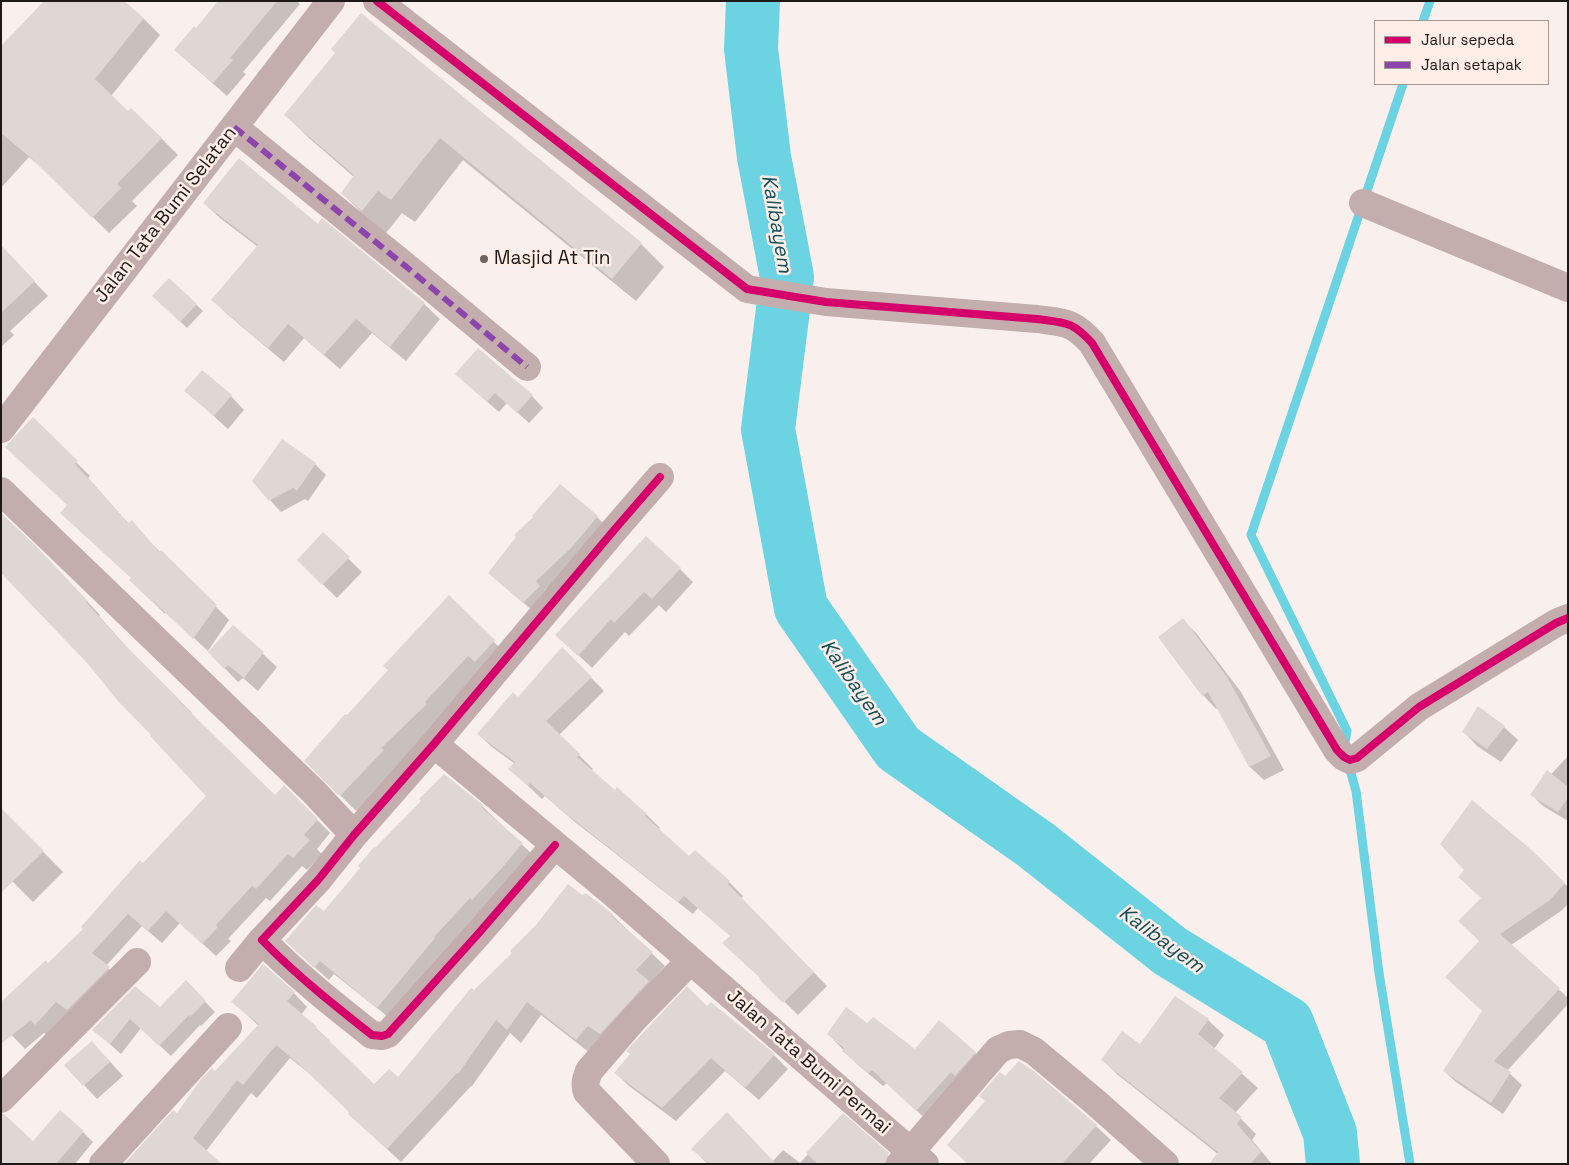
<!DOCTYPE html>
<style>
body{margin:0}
#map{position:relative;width:1569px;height:1165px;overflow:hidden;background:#f9f0ed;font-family:"Space Grotesk",sans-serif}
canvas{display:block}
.frame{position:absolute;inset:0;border:2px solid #1e1816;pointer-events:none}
.legend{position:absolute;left:1374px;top:20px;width:175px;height:65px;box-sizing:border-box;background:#ffeee7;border:1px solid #a59893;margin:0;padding:6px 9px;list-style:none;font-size:15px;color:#1e1816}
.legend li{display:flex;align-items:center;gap:10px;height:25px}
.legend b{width:25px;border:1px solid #a59893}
</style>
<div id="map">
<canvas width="1569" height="1165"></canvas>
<div class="frame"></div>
<ul class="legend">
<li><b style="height:6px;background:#d6006c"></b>Jalur sepeda</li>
<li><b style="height:6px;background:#8e44ad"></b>Jalan setapak</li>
</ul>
</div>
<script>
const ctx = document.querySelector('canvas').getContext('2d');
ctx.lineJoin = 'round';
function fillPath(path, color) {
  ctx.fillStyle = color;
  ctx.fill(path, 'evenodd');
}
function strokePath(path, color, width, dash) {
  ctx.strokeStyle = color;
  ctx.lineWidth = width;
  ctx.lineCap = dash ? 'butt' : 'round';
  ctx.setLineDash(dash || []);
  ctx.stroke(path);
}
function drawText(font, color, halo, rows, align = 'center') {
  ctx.font = font + ' "Space Grotesk",sans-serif';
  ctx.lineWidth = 5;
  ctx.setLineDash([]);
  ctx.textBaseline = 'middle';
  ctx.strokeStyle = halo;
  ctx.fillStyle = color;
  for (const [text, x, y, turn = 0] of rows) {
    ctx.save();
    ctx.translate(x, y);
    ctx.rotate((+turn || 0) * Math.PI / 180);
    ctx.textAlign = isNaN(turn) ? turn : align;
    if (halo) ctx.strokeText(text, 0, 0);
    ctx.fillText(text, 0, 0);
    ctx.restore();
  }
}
const shadow = new Path2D(`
 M 220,1 L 297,1 L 300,4 L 243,72 L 246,74 L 227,96 L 175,50 L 196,30 Z
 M 361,15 L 641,244 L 664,267 L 636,301 L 463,160 L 415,222 L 402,213 L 386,233 L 365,216 L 342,193 L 354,177 L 309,138 L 286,115 L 337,53 Z
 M 143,18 L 160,35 L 111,96 L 128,113 L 161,138 L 178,155 L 132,201 L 137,206 L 109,233 L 50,175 L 29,157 L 1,188 L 1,51 Z
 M 204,203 L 318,226 L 322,220 L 424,304 L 440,319 L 406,361 L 372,333 L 340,369 L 304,338 L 284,362 L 228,315 L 213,300 L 258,247 L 220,218 Z
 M 1,266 L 24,271 L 48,296 L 10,331 L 14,335 L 1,347 Z
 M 170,280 L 203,311 L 187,328 L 154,296 Z
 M 468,385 L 532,396 L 543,408 L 529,423 L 507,403 L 499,412 Z
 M 186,391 L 231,396 L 244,410 L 228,429 Z
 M 33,419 L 90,476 L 88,478 L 129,524 L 131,522 L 160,552 L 161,551 L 229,620 L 208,651 L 166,612 L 165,614 L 131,580 L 132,579 L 68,506 Z
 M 315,464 L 326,475 L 308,501 L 305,499 L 281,512 L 270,500 Z
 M 597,517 L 606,526 L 580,557 L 544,591 L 548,595 L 533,611 L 499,582 Z
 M 323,534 L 362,572 L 337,598 L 298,560 Z
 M 49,561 L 100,615 L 99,616 L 132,653 L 192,713 L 191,714 L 275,797 L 284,786 L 330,833 L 317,849 L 322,854 L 307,870 L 302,866 L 270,901 L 266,898 L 228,939 L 231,941 L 216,956 L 180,923 L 162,943 L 142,926 L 106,966 L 122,981 L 49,1037 L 44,1033 L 25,1049 L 1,1024 L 48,965 L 85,929 L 208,796 Z
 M 680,569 L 693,582 L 666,612 L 659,605 L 629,636 L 625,632 L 592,668 L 557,635 Z
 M 449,597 L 510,658 L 397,765 L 399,768 L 358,811 L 355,810 L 306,761 L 389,671 Z
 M 1183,620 L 1196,633 L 1241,692 L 1284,770 L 1264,780 L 1250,767 L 1218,708 L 1216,709 L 1203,695 Z
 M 234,627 L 277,667 L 258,691 L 243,678 L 238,682 L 209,652 Z
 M 563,649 L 604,691 L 559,735 L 593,769 L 591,771 L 615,792 L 617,789 L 647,815 L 660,828 L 658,830 L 689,858 L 695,852 L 729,882 L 743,896 L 741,898 L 827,986 L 798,1015 L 761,979 L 731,936 L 698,908 L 693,914 L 575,822 L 545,796 L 542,799 L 510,769 L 515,764 L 492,747 L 478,734 L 518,698 Z
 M 1504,727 L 1518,740 L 1501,762 L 1477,746 L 1464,732 Z
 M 1568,756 L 1568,821 L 1543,806 L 1532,795 Z
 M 444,776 L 482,806 L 535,857 L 392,1020 L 334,974 L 329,980 L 300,954 L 324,912 Z
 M 1,809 L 63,872 L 33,902 L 1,870 Z
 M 1533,853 L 1568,887 L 1568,904 L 1561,911 L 1511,945 L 1568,998 L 1568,1004 L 1507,1071 L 1522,1085 L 1503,1114 L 1456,1082 L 1444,1071 L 1483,1011 L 1480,941 Z
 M 586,895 L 612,915 L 665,966 L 590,1053 L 541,1015 L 521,1043 L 510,1033 L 472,1086 L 471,1086 L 401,1162 L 363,1127 L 351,1112 L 315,1078 L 290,1058 L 257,1098 L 251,1093 L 206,1151 L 186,1164 L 178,1115 L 259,1026 L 233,1002 L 294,993 L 307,1007 L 301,1015 L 316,1028 L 330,1041 L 329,1042 L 374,1086 L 398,1079 L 474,992 L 581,896 Z
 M 186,982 L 215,1012 L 201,1026 L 200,1025 L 171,1056 L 141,1028 L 121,1054 L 94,1030 L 161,1008 Z
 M 1175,997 L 1208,1020 L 1224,1035 L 1214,1049 L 1258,1088 L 1235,1113 L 1256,1134 L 1252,1140 L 1272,1164 L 1210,1164 L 1218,1154 L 1118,1075 L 1103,1060 L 1141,1045 Z
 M 711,1004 L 774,1055 L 788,1069 L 759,1100 L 725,1071 L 676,1121 L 629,1086 L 616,1073 Z
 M 828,1034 L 915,1051 L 975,1053 L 989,1066 L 931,1124 L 887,1083 L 883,1086 L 857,1064 Z
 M 105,1056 L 123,1076 L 97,1099 L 84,1085 Z
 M 843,1115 L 897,1164 L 708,1164 L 693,1149 L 773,1161 L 783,1150 L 800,1163 Z
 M 1096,1126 L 1111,1140 L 1089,1164 L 969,1164 Z
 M 83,1132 L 93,1142 L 75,1164 L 1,1164 L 33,1143 Z`);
const stream = new Path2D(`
 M 1423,21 L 1430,1
 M 1344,748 L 1347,731 L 1251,535 L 1403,84
 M 1348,763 L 1356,791 L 1379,973 L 1410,1164`);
const river = new Path2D(`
 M 753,1 L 751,49 L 764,157 L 787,277 L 768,429 L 801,608 L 898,748 L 1036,845 L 1170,951 L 1287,1023 L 1330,1133 L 1333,1164`);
const building = new Path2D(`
 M 44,1 L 124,1 L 144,18 L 95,79 L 128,111 L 131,108 L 162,138 L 117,184 L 121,188 L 92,218 L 32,159 L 1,133 L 1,46 Z
 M 218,1 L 277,1 L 230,58 L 233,60 L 213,83 L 174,50 L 194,26 L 196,28 Z
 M 361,13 L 642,243 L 612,279 L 440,138 L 391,200 L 378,191 L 362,211 L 341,193 L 354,175 L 284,115 L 335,53 L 331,49 Z
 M 239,158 L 318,224 L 322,218 L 425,303 L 390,347 L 356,319 L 324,355 L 288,324 L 268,348 L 211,300 L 258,245 L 203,203 Z
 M 1,245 L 35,281 L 1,313 Z
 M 169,278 L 197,304 L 180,322 L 152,296 Z
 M 478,348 L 533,395 L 517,413 L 495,393 L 487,402 L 455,374 Z
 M 202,370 L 232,395 L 214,416 L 184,391 Z
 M 33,417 L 78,461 L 75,464 L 128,523 L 132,520 L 159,552 L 161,550 L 217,605 L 193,639 L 152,600 L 151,601 L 129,580 L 131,578 L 60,513 L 67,505 L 5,447 Z
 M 282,439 L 316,463 L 297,491 L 293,488 L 269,501 L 252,481 Z
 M 560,484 L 598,516 L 571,548 L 536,581 L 540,586 L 523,603 L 488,573 L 516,537 L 514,535 L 533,517 L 532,516 Z
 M 1,513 L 36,546 L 88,601 L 86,602 L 118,638 L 179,699 L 178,700 L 275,795 L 284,785 L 318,819 L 304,835 L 310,840 L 293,858 L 288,854 L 256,889 L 252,886 L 216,925 L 218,927 L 202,944 L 166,911 L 148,931 L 128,914 L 92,953 L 110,967 L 67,1010 L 56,1002 L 35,1025 L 31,1020 L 1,1044 L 1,1002 L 46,960 L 48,963 L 83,929 L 81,927 L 140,860 L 143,863 L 206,796 L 150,736 L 151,735 L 118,701 L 88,664 L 1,573 Z
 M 323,532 L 350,557 L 322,585 L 297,560 Z
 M 646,536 L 681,568 L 652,599 L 644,592 L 614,623 L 611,619 L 578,656 L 555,635 Z
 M 449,595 L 495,640 L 475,662 L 468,656 L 425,702 L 427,704 L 381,748 L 384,750 L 341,795 L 339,794 L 338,795 L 304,761 L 345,714 L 347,715 L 388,670 L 383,666 Z
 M 1183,618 L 1227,677 L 1271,756 L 1249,767 L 1208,692 L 1202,696 L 1158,637 Z
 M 233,625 L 264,652 L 244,678 L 228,665 L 224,669 L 208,652 Z
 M 562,647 L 592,677 L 546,721 L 580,754 L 577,757 L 615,790 L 617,787 L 647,814 L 645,816 L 689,856 L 695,850 L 730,881 L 728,884 L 814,972 L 783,1003 L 759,979 L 760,978 L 722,943 L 730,936 L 684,896 L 678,902 L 560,809 L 530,783 L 528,786 L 508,769 L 515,762 L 477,734 L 513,692 L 518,697 Z
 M 1478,706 L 1505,726 L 1487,749 L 1462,732 Z
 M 1547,770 L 1568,787 L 1568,798 L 1558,812 L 1530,795 Z
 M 444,774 L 483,805 L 481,807 L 523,843 L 500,870 L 472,900 L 470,898 L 434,937 L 435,938 L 377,1008 L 320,961 L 314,968 L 285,941 L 316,905 L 324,911 L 360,868 L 358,866 L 374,847 L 375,848 L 421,801 L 419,799 Z
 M 1472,800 L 1534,852 L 1565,883 L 1550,900 L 1500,934 L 1560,988 L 1494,1061 L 1511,1072 L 1491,1103 L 1443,1071 L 1482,1011 L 1445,977 L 1479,941 L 1458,921 L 1481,898 L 1458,877 L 1464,870 L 1440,844 Z
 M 1,808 L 44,851 L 1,893 Z
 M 568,884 L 582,895 L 586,893 L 613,914 L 611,916 L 653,952 L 636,970 L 649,981 L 600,1034 L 588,1026 L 576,1040 L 527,1002 L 507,1030 L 496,1020 L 458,1074 L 457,1073 L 387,1149 L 348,1114 L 349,1112 L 299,1064 L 276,1045 L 243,1085 L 237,1080 L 193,1138 L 222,1164 L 124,1164 L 173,1110 L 177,1113 L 201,1079 L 212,1068 L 215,1071 L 259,1024 L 231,1002 L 263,964 L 295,992 L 287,1001 L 317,1027 L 316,1028 L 374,1084 L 389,1069 L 398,1077 L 471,988 L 474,990 L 512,953 L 510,951 L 536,925 Z
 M 186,980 L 206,1001 L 190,1017 L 189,1015 L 159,1046 L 130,1019 L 110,1044 L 92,1030 L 135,986 L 160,1007 Z
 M 687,986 L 707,1006 L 711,1002 L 775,1054 L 745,1088 L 711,1058 L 662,1108 L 614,1073 L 630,1054 L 626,1051 Z
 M 1175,996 L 1209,1019 L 1198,1034 L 1243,1072 L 1219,1098 L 1242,1117 L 1237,1124 L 1261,1152 L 1250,1164 L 1209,1164 L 1218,1152 L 1101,1060 L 1122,1031 L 1140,1044 Z
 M 846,1007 L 867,1023 L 873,1017 L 915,1049 L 939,1020 L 976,1052 L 955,1076 L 951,1072 L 916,1111 L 872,1070 L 868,1073 L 842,1051 L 844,1048 L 827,1034 Z
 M 92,1041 L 110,1062 L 83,1086 L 64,1065 Z
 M 1019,1061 L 1035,1072 L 1097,1125 L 1062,1164 L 968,1164 L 947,1145 L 985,1101 L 979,1096 L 1000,1072 L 1005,1076 Z
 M 60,1110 L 84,1131 L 56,1164 L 1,1164 L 1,1114 L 4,1114 L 33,1141 Z
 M 727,1112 L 776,1164 L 710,1164 L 691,1149 Z
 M 843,1113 L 889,1153 L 885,1164 L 818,1164 L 806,1153 Z`);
const minor = new Path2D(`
 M 377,1 L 747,289 L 826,302 L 1037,319 C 1066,323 1072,321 1092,343 L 1337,750 L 1344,757 L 1350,760 L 1357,758 L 1419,707 L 1556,623 L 1568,618
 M 234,127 L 409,269 L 527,367
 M 1363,203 L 1568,288
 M 1,491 L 314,792 L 354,835
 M 434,744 L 613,893 L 925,1164
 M 555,845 L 478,934 L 388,1034 L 382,1036 L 372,1035 C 334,1005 296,975 262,940 L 318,880 L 354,835 L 434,744 L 615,529 L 660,477
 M 239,968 L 262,940
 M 1,1099 L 137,962
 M 103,1164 L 228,1027
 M 656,1164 L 587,1092 C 584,1084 586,1079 589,1071 L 632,1021 L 690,961
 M 900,1164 L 998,1050 L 1009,1045 L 1020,1044 L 1034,1051 L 1094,1101 L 1165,1164`);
const tertiary = new Path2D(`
 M 1,429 L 331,1`);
const quiet = new Path2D(`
 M 234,127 L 409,269 L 527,367`);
const cycleway = new Path2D(`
 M 377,1 L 747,289 L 826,302 L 1037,319 C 1066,323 1072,321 1092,343 L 1337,750 L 1344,757 L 1350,760 L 1357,758 L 1419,707 L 1556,623 L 1568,618
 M 555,845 L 478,934 L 388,1034 L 382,1036 L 372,1035 C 334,1005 296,975 262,940 L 318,880 L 354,835 L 434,744 L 615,529 L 660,477`);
const markers = [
 [484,259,5,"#6b6461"]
];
const streetNames = [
 ["Jalan Tata Bumi Selatan",166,215,-52],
 ["Jalan Tata Bumi Permai",808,1062,41]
];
const poiNames = [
 ["Masjid At Tin",494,259]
];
const waterNames = [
 ["Kalibayem",776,224,80],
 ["Kalibayem",853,683,55],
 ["Kalibayem",1161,940,36]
];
fillPath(shadow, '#0003');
strokePath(stream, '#6bd3e2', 9);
strokePath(river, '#6bd3e2', 54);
fillPath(building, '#ded7d4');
strokePath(minor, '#c3aead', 28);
strokePath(tertiary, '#c3aead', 28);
strokePath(quiet, '#8e44ad', 6, [12, 6]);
strokePath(cycleway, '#d6006c', 8);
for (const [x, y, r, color] of markers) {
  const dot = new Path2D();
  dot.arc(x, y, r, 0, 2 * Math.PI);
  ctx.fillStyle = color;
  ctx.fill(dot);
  strokePath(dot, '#ffeee7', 2);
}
drawText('19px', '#1e1816', '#ffeee7', streetNames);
drawText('19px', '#1e1816', '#ffeee7', poiNames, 'left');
drawText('italic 20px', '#124f59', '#ffeee7', waterNames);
</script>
